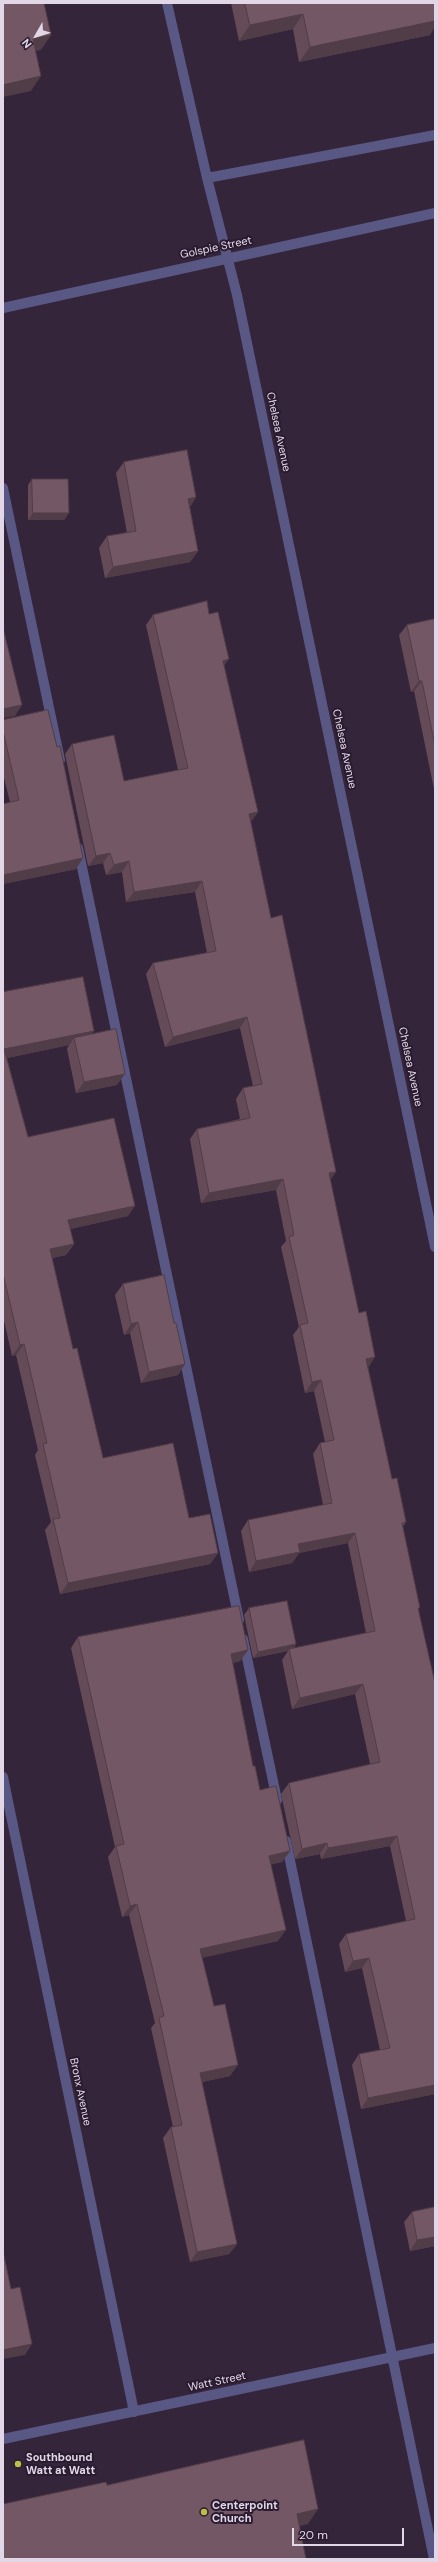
<!DOCTYPE html>
<style>
body{margin:0}
#map{position:relative;width:438px;height:2562px;overflow:hidden;background:#35253b;font-family:"DM Sans",sans-serif}
canvas{display:block}
.frame{position:absolute;inset:0;border:4px solid #e1d7e6;pointer-events:none}
.north{position:absolute;left:16px;top:16px;width:40px;height:40px;-webkit-text-stroke:3px #2b1b31;paint-order:stroke;rotate:231deg;font-size:11px;font-weight:700;line-height:16px;text-align:center;color:#e1d7e6}
.north::after{content:'';display:block;margin:auto;width:14px;height:18px;background:#e1d7e6;clip-path:polygon(50% 0,100% 100%,50% 72%,0 100%)}
.scale{position:absolute;left:292px;top:2528px;width:112px;height:18px;box-sizing:border-box;border:2px solid #e1d7e6;border-top:0;padding-left:5px;font-size:12px;line-height:14px;white-space:nowrap;color:#e1d7e6;-webkit-text-stroke:3px #2b1b31;paint-order:stroke}
</style>
<div id="map">
<canvas width="438" height="2562"></canvas>
<div class="frame"></div>
<div class="north">N</div>
<div class="scale">20 m</div>
</div>
<script>
const ctx = document.querySelector('canvas').getContext('2d');
ctx.lineJoin = 'round';
function strokePath(path, color, width, dash) {
  ctx.strokeStyle = color;
  ctx.lineWidth = width;
  ctx.lineCap = dash ? 'butt' : 'round';
  ctx.setLineDash(dash || []);
  ctx.stroke(path);
}
function fillPath(path, color) {
  ctx.fillStyle = color;
  ctx.fill(path, 'evenodd');
}
function drawText(font, color, halo, rows, align = 'center') {
  ctx.font = font + ' "DM Sans",sans-serif';
  ctx.lineWidth = 4;
  ctx.setLineDash([]);
  ctx.textBaseline = 'middle';
  ctx.strokeStyle = halo;
  ctx.fillStyle = color;
  for (const [text, x, y, turn = 0] of rows) {
    ctx.save();
    ctx.translate(x, y);
    ctx.rotate((+turn || 0) * Math.PI / 180);
    ctx.textAlign = isNaN(turn) ? turn : align;
    if (halo) ctx.strokeText(text, 0, 0);
    ctx.fillText(text, 0, 0);
    ctx.restore();
  }
}
const minor = new Path2D(`
 M 167,3 L 207,178 L 237,295 L 435,1247
 M 207,178 L 435,135
 M 3,308 L 435,213
 M 3,488 L 60,760
 M 78,848 L 239,1620
 M 243,1639 L 277,1800
 M 3,1777 L 134,2412
 M 286,1841 L 434,2559
 M 3,2439 L 435,2348`);
const wall = new Path2D(`
 M 231,3 L 435,3 L 430,35 L 299,62 L 293,29 L 239,41 Z
 M 124,462 L 196,497 L 190,507 L 198,551 L 190,562 L 105,578 L 99,548 L 107,536 L 127,533 L 116,473 Z
 M 32,479 L 69,513 L 64,520 L 28,520 L 28,485 Z
 M 209,614 L 224,666 L 251,822 L 271,918 L 330,1180 L 368,1367 L 392,1479 L 406,1522 L 403,1526 L 419,1610 L 435,2094 L 361,2109 L 352,2065 L 359,2054 L 380,2050 L 362,1968 L 345,1972 L 339,1944 L 346,1934 L 406,1921 L 390,1846 L 321,1859 L 320,1854 L 295,1859 L 281,1794 L 289,1783 L 370,1764 L 355,1694 L 292,1709 L 282,1660 L 288,1651 L 253,1658 L 244,1615 L 249,1608 L 296,1644 L 293,1649 L 366,1633 L 348,1543 L 299,1553 L 292,1563 L 249,1572 L 241,1531 L 248,1520 L 323,1505 L 313,1454 L 320,1443 L 325,1442 L 314,1391 L 305,1393 L 293,1335 L 299,1327 L 281,1247 L 286,1241 L 276,1190 L 201,1203 L 190,1139 L 197,1129 L 240,1119 L 236,1099 L 243,1088 L 253,1086 L 240,1028 L 165,1047 L 146,974 L 153,963 L 207,953 L 195,892 L 126,902 L 122,872 L 106,875 L 103,863 L 88,866 L 65,754 L 72,744 L 124,781 L 178,770 L 146,625 L 153,615 Z
 M 435,619 L 435,794 L 414,691 L 411,692 L 399,635 L 407,625 Z
 M 3,720 L 83,858 L 76,869 L 3,884 L 3,804 L 10,802 L 3,774 Z
 M 3,992 L 91,1034 L 117,1085 L 76,1093 L 67,1049 L 69,1045 L 7,1058 L 28,1137 L 128,1216 L 70,1229 L 74,1244 L 66,1255 L 52,1258 L 73,1349 L 103,1458 L 189,1518 L 218,1553 L 210,1564 L 60,1594 L 45,1530 L 51,1522 L 35,1455 L 38,1450 L 16,1355 L 12,1356 L 3,1316 Z
 M 123,1284 L 174,1323 L 185,1364 L 178,1375 L 141,1383 L 130,1333 L 124,1335 L 115,1295 Z
 M 78,1637 L 248,1650 L 240,1661 L 233,1663 L 253,1766 L 260,1790 L 290,1851 L 282,1862 L 271,1864 L 278,1941 L 202,1957 L 230,2076 L 202,2082 L 237,2244 L 229,2254 L 190,2262 L 163,2138 L 171,2127 L 173,2127 L 151,2028 L 155,2023 L 129,1915 L 122,1917 L 108,1857 L 115,1847 L 71,1648 Z
 M 435,2207 L 435,2246 L 410,2251 L 404,2222 L 412,2212 Z`);
const shadedWall = new Path2D(`
 M 303,14 L 293,29 L 239,41 L 250,25 Z
 M 435,21 L 435,27 L 430,35 L 299,62 L 310,47 Z
 M 51,35 L 41,50 L 22,54 L 33,39 Z
 M 41,76 L 31,91 L 3,97 L 3,85 Z
 M 196,497 L 189,508 L 188,499 Z
 M 33,513 L 69,513 L 64,520 L 28,520 Z
 M 198,551 L 190,562 L 105,578 L 113,567 Z
 M 229,659 L 221,670 L 223,661 Z
 M 419,681 L 422,681 L 414,691 L 411,692 Z
 M 22,705 L 15,716 L 3,718 L 3,709 Z
 M 258,812 L 251,822 L 249,814 Z
 M 110,853 L 103,863 L 88,866 L 96,856 Z
 M 83,858 L 76,869 L 3,884 L 3,875 Z
 M 129,861 L 122,872 L 106,875 L 114,865 Z
 M 202,881 L 195,892 L 126,902 L 134,892 Z
 M 247,1017 L 240,1028 L 165,1047 L 173,1037 Z
 M 94,1031 L 86,1042 L 74,1038 L 69,1045 L 3,1059 L 4,1049 Z
 M 125,1074 L 117,1085 L 76,1093 L 84,1082 Z
 M 336,1172 L 329,1182 L 329,1173 Z
 M 283,1179 L 276,1190 L 201,1203 L 209,1193 Z
 M 135,1206 L 128,1216 L 61,1231 L 68,1220 Z
 M 74,1244 L 66,1255 L 43,1260 L 50,1249 Z
 M 138,1322 L 130,1333 L 124,1335 L 131,1324 Z
 M 24,1344 L 16,1355 L 12,1356 L 20,1345 Z
 M 375,1357 L 368,1368 L 366,1359 Z
 M 185,1364 L 178,1375 L 141,1383 L 149,1372 Z
 M 321,1380 L 314,1391 L 305,1393 L 312,1382 Z
 M 355,1533 L 348,1543 L 299,1553 L 292,1563 L 249,1572 L 256,1561 L 298,1544 Z
 M 218,1553 L 210,1564 L 60,1594 L 68,1583 Z
 M 296,1644 L 292,1650 L 289,1649 L 288,1651 L 253,1658 L 258,1652 Z
 M 248,1650 L 240,1661 L 224,1665 L 231,1654 Z
 M 363,1684 L 355,1694 L 292,1709 L 300,1698 Z
 M 397,1836 L 390,1846 L 321,1859 L 328,1848 Z
 M 327,1843 L 320,1854 L 295,1859 L 302,1849 Z
 M 290,1851 L 282,1862 L 261,1867 L 269,1856 Z
 M 137,1904 L 129,1915 L 122,1917 L 130,1906 Z
 M 286,1930 L 278,1941 L 193,1960 L 200,1949 Z
 M 369,1958 L 362,1968 L 345,1972 L 353,1961 Z
 M 238,2065 L 230,2076 L 192,2084 L 200,2073 Z
 M 435,2085 L 435,2094 L 361,2109 L 368,2098 Z
 M 435,2237 L 435,2246 L 410,2251 L 417,2240 Z
 M 237,2244 L 229,2254 L 190,2262 L 197,2252 Z
 M 32,2344 L 25,2355 L 3,2359 L 3,2350 Z
 M 318,2509 L 308,2524 L 287,2529 L 297,2514 Z`);
const building = new Path2D(`
 M 3,3 L 44,3 L 51,35 L 33,39 L 41,76 L 3,85 Z
 M 245,3 L 435,3 L 435,21 L 310,47 L 303,14 L 250,25 Z
 M 187,450 L 196,497 L 188,499 L 198,551 L 113,567 L 107,536 L 136,531 L 124,462 Z
 M 32,479 L 68,479 L 69,513 L 33,513 Z
 M 207,601 L 209,614 L 218,612 L 229,659 L 223,661 L 258,812 L 249,814 L 271,918 L 282,915 L 336,1172 L 329,1173 L 340,1225 L 359,1313 L 366,1311 L 375,1357 L 366,1359 L 392,1479 L 397,1478 L 406,1522 L 402,1523 L 420,1608 L 418,1608 L 435,1683 L 435,2085 L 368,2098 L 359,2054 L 390,2048 L 369,1958 L 353,1961 L 346,1934 L 415,1919 L 397,1836 L 328,1848 L 327,1843 L 302,1849 L 289,1783 L 380,1762 L 363,1684 L 300,1698 L 289,1649 L 375,1631 L 355,1533 L 298,1544 L 300,1552 L 256,1561 L 248,1520 L 332,1503 L 320,1443 L 334,1440 L 321,1380 L 312,1382 L 300,1325 L 308,1323 L 289,1237 L 294,1235 L 283,1179 L 209,1193 L 197,1129 L 250,1118 L 243,1088 L 262,1084 L 247,1017 L 173,1037 L 153,963 L 216,951 L 202,881 L 134,892 L 129,861 L 114,865 L 110,853 L 96,856 L 72,744 L 114,735 L 124,781 L 188,768 L 153,615 Z
 M 435,619 L 435,746 L 422,681 L 419,681 L 407,625 Z
 M 4,632 L 22,705 L 3,709 L 3,633 Z
 M 48,710 L 57,747 L 60,746 L 83,858 L 3,875 L 3,804 L 19,800 L 3,731 L 3,720 Z
 M 83,977 L 94,1031 L 4,1049 L 28,1137 L 114,1118 L 135,1206 L 68,1220 L 74,1244 L 50,1249 L 73,1349 L 77,1348 L 103,1458 L 173,1443 L 189,1518 L 210,1514 L 218,1553 L 68,1583 L 53,1519 L 60,1518 L 43,1444 L 47,1443 L 24,1344 L 20,1345 L 3,1274 L 3,992 Z
 M 116,1029 L 125,1074 L 84,1082 L 74,1038 Z
 M 164,1275 L 174,1323 L 176,1323 L 185,1364 L 149,1372 L 138,1322 L 131,1324 L 123,1284 Z
 M 287,1601 L 296,1644 L 258,1652 L 249,1608 Z
 M 239,1606 L 248,1650 L 231,1654 L 253,1766 L 255,1766 L 260,1790 L 276,1786 L 290,1851 L 269,1856 L 286,1930 L 200,1949 L 214,2006 L 225,2004 L 238,2065 L 200,2073 L 237,2244 L 197,2252 L 171,2127 L 182,2125 L 159,2018 L 164,2016 L 137,1904 L 130,1906 L 116,1846 L 124,1844 L 78,1637 Z
 M 435,2207 L 435,2237 L 417,2240 L 412,2212 Z
 M 3,2251 L 11,2289 L 20,2287 L 32,2344 L 3,2350 Z
 M 304,2440 L 318,2509 L 297,2514 L 306,2559 L 3,2559 L 3,2504 L 106,2482 L 107,2485 Z`);
const markers = [
 [18,2464,4,"#bac045"],
 [204,2512,4,"#bac045"]
];
const streetNames = [
 ["Golspie Street",216,248,-12],
 ["Chelsea Avenue",278,432,78],
 ["Chelsea Avenue",344,749,78],
 ["Chelsea Avenue",410,1067,78],
 ["Bronx Avenue",80,2092,78],
 ["Watt Street",217,2382,-12]
];
const poiNames = [
 ["Southbound",26,2458],
 ["Watt at Watt",26,2471],
 ["Centerpoint",212,2506],
 ["Church",212,2519]
];
strokePath(minor, '#595784', 10);
fillPath(wall, '#644b57');
fillPath(shadedWall, '#513d47');
fillPath(building, '#745765');
strokePath(building, '#513d47', 1);
for (const [x, y, r, color] of markers) {
  const dot = new Path2D();
  dot.arc(x, y, r, 0, 2 * Math.PI);
  ctx.fillStyle = color;
  ctx.fill(dot);
  strokePath(dot, '#2b1b31', 1.5);
}
drawText('11px', '#e1d7e6', '#2b1b31', streetNames);
drawText('bold 11px', '#e1d7e6', '#2b1b31', poiNames, 'left');
</script>
